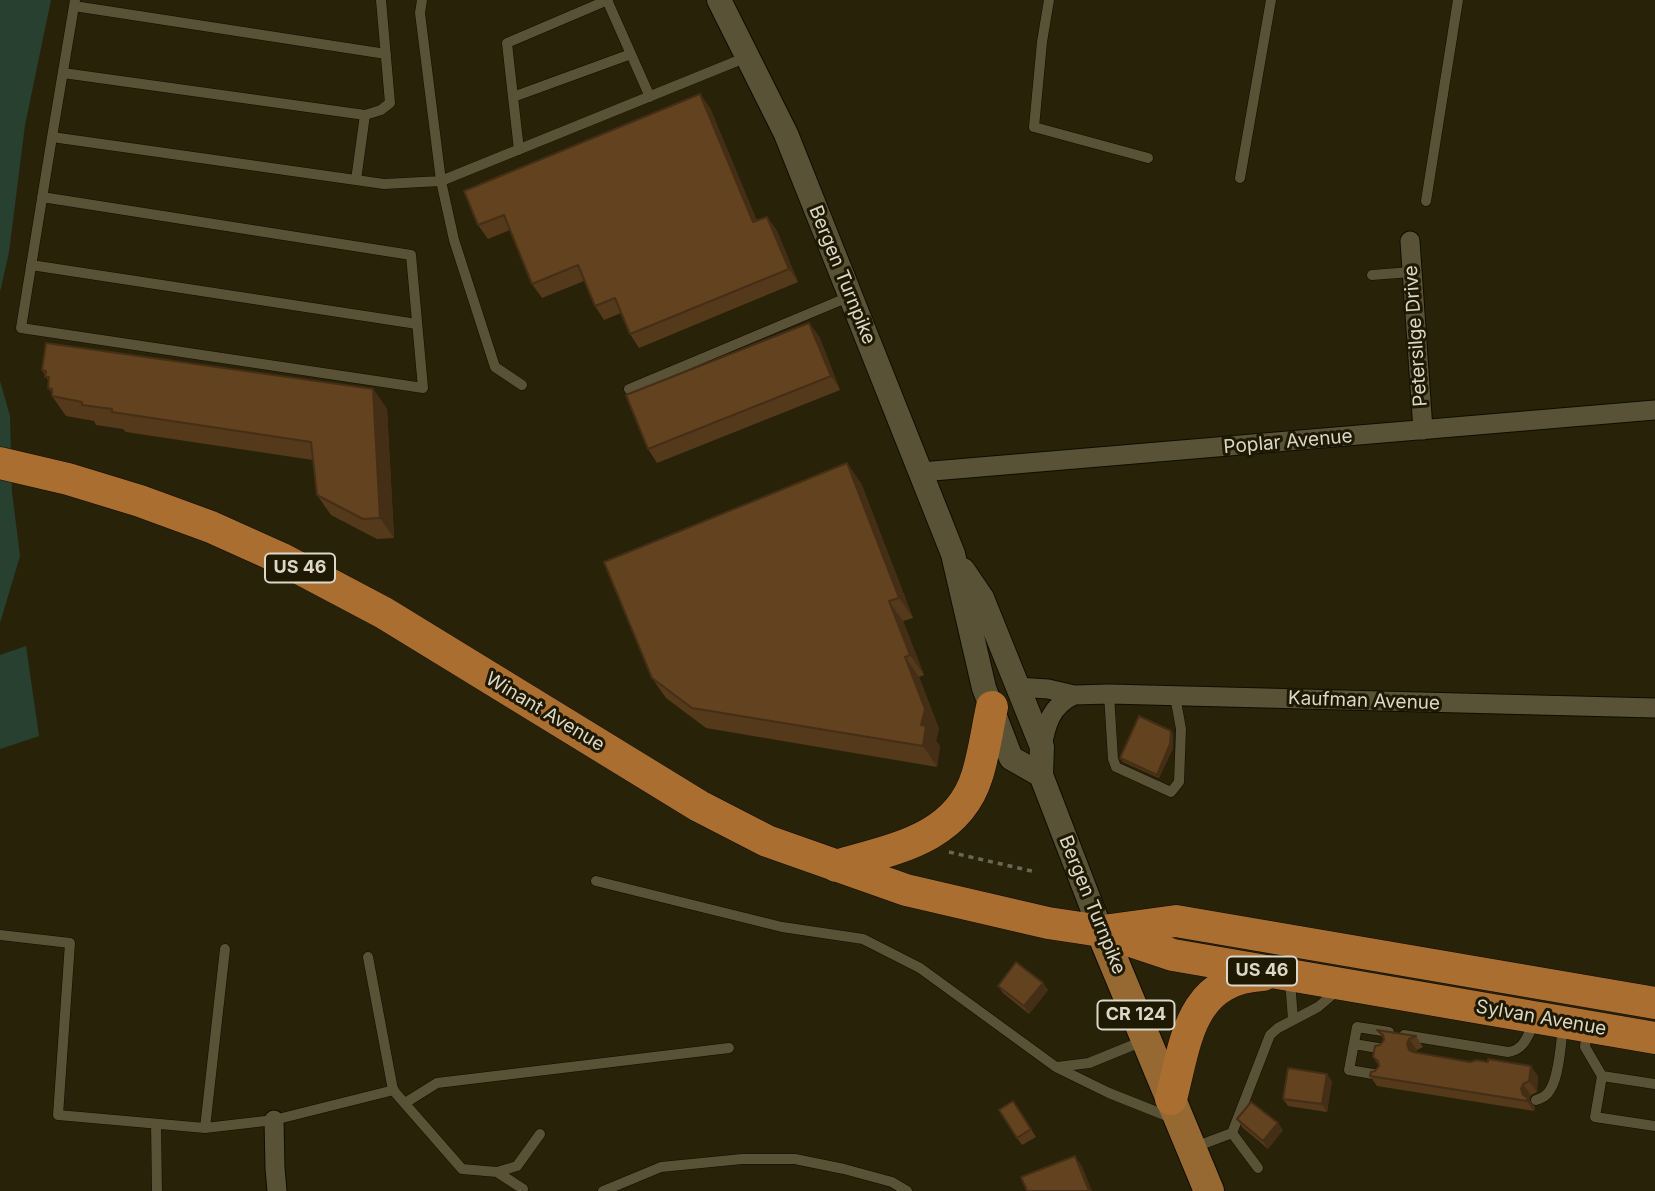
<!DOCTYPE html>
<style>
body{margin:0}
canvas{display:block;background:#282208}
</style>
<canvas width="1655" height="1191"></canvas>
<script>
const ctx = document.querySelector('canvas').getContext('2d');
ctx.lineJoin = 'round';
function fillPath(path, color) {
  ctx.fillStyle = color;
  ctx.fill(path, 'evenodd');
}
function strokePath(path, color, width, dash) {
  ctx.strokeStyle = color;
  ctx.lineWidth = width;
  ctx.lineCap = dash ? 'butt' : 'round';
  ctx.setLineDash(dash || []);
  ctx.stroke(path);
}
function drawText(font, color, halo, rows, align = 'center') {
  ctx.font = font + ' Inter,sans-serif';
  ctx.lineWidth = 6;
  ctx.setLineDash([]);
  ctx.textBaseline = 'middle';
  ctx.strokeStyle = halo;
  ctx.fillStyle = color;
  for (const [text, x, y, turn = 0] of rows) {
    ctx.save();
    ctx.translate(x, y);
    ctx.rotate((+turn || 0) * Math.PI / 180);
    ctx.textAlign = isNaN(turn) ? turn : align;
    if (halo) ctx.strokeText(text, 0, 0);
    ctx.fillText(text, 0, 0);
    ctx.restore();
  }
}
const green = new Path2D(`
 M 0,0 L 51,0 L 25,125 L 9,252 L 0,292 Z
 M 0,381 L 10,416 L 12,492 L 20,556 L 0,623 Z
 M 26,646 L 39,736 L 0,749 L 0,655 Z`);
const path = new Path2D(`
 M 949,852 L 1036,872`);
const service = new Path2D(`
 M 75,0 L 52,137 L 384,184 L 441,181 L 747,57
 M 422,0 L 420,13 L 441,181 L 454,240 L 495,367 L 522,385
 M 607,0 L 650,97
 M 608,0 L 507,43 L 513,97 L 631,54
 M 1049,0 L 1042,42 L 1034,127 L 1148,158
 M 74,6 L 386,54
 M 63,73 L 365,115 L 381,110 L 390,103 L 381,0
 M 513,97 L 519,150
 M 1240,178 L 1271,0
 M 356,180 L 365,115
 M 42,197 L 411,255 L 423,388 L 21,328 L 52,137
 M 1426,201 L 1458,0
 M 31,265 L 417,324
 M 1372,275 L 1411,272
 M 629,389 L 851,296
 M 1109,694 L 1113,759 L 1116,767 L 1171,792 L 1179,782 L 1181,729 L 1175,696
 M 596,881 L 782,927 L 863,939 L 920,968 L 1056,1067 L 1109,1093 L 1172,1118
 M 0,935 L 70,943 L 58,1115 L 205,1128 L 225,949
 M 368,957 L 393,1090 L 462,1169 L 497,1172 L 523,1189
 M 1290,981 L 1293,1019
 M 1587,1030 L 1585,1047 L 1602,1076 L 1655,1084
 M 1404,1035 L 1508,1052 C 1525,1050 1528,1034 1535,1021
 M 1354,1044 L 1384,1049
 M 1057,1067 L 1089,1063 L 1143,1041
 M 1379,1075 L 1349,1070 L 1357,1027 L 1389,1032
 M 1602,1076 L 1595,1117 L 1655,1126
 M 1536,1100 C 1542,1098 1547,1096 1550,1090 C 1559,1077 1561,1043 1563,1026
 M 405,1103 L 437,1083 L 729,1048
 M 156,1124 L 157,1191
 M 205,1128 L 274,1120 L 394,1090
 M 1232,1133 L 1258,1168
 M 1195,1147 L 1232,1133 L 1270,1035 L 1278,1028 L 1318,1007 L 1338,990
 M 497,1172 L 517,1166 L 540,1134
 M 603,1191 L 661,1167 L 742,1159 L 795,1159 L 844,1169 L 892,1182 L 907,1191`);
const minor = new Path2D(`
 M 1410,241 L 1423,430
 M 921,472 L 1655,410
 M 1017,687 L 1048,689 L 1074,695 L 1109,694 L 1655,708
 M 1042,747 C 1046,724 1051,706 1074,695
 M 274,1120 L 275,1168 L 277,1191`);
const tertiary = new Path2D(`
 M 719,0 L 786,134 L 953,554 L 984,688 L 1011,758 L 1041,775
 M 963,570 L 982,598 L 1042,747 L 1041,775 L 1101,931`);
const primary = new Path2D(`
 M 1101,931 L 1209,1191`);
const trunk = new Path2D(`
 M 0,463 L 68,479 L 140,501 L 211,527 L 280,558 L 384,613 L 699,806 L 767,841 L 906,890 L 1048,923 L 1101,931 L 1173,955 L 1655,1038
 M 836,866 C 892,849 957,840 977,776 C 984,754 987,730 992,707
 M 1110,930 L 1176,921 L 1655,1003
 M 1171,1099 C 1186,1042 1189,979 1263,975`);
const wall = new Path2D(`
 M 700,94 L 710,108 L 757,221 L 767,217 L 777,231 L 798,282 L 639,348 L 630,334 L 621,313 L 604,320 L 595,306 L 584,281 L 542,298 L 532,284 L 510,230 L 488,239 L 478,225 Z
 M 819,336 L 840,390 L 657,463 L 648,449 Z
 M 42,370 L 373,389 L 387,409 L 394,538 L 377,539 L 331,515 L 317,495 L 313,460 L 126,432 L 123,429 L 96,425 L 94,421 L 66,416 L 52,396 L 52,393 L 48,388 L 49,382 Z
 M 861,483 L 913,618 L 903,621 L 924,675 L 919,677 L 939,729 L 936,741 L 940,746 L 937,767 L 706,728 L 666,698 L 652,678 Z
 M 1171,731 L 1173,734 L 1173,748 L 1159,778 L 1123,762 L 1120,758 Z
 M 1043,983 L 1048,990 L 1029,1014 L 1003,993 L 998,986 Z
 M 1377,1030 L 1416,1036 L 1423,1047 L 1417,1050 L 1416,1052 L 1538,1076 L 1537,1092 L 1531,1095 L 1529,1099 L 1535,1107 L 1534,1111 L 1377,1086 L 1370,1076 L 1379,1066 L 1373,1057 L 1384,1040 Z
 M 1332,1081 L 1327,1112 L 1288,1106 L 1283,1099 Z
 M 1013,1101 L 1036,1137 L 1022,1145 L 1017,1138 Z
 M 1237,1119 L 1283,1130 L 1268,1149 L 1242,1127 Z`);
const shadedWall = new Path2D(`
 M 700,94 L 710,108 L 763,236 L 753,222 Z
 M 767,217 L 777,231 L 798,282 L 789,269 Z
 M 809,323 L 819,336 L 840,390 L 831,376 Z
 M 373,389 L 387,409 L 394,538 L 380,518 Z
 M 847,463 L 861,483 L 913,618 L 899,598 Z
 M 889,601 L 903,621 L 924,675 L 910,655 Z
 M 905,657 L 919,677 L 939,729 L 936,741 L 940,746 L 937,767 L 923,746 L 921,725 Z
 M 1171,731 L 1173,734 L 1173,748 L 1159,778 L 1157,775 Z
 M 1043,983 L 1048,990 L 1029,1014 L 1024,1006 Z
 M 1409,1039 L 1417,1050 L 1415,1054 L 1409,1050 L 1407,1044 Z
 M 1531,1066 L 1538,1076 L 1537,1092 L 1529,1081 Z
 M 1327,1074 L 1332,1081 L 1327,1112 L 1322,1104 Z
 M 1523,1084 L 1531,1095 L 1529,1099 L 1535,1107 L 1534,1111 L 1527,1101 L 1521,1089 Z
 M 1278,1123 L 1283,1130 L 1268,1149 L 1263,1141 Z
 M 1075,1156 L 1082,1166 L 1092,1191 L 1089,1191 Z`);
const building = new Path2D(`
 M 700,94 L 753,222 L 767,217 L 789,269 L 630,334 L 615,298 L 595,306 L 578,265 L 532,284 L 504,215 L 478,225 L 464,191 Z
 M 809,323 L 831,376 L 648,449 L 626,395 Z
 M 46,343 L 373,389 L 380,518 L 363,519 L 317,495 L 311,442 L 112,412 L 112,409 L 82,405 L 82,402 L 52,396 L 52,389 L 48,388 L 49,377 L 45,377 L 46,371 L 42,370 Z
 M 847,463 L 899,598 L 889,601 L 910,655 L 905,657 L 925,709 L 921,725 L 926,726 L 923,746 L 692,708 L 652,678 L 604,562 Z
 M 1139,716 L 1171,731 L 1170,744 L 1157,775 L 1120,758 Z
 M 1016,962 L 1043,983 L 1024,1006 L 998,986 Z
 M 1377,1030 L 1416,1036 L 1409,1039 L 1407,1044 L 1409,1050 L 1413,1052 L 1470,1062 L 1477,1060 L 1488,1062 L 1488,1059 L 1531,1066 L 1529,1081 L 1523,1084 L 1521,1089 L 1523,1095 L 1527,1097 L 1527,1101 L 1370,1076 L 1371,1072 L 1375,1071 L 1379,1066 L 1378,1061 L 1373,1057 L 1375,1046 L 1380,1045 L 1384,1040 L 1383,1035 Z
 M 1288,1068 L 1327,1074 L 1322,1104 L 1283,1099 Z
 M 1013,1101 L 1031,1129 L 1017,1138 L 999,1110 Z
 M 1251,1102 L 1278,1123 L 1263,1141 L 1237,1119 Z
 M 1075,1156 L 1089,1191 L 1027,1191 L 1021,1177 Z`);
const shields = [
 [300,568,70],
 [1262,971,70],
 [1136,1015,77]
];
const shieldNames = [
 ["US 46",300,568],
 ["US 46",1262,971],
 ["CR 124",1136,1015]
];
const streetNames = [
 ["Bergen Turnpike",842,275,68],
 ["Petersilge Drive",1416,336,-94],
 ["Poplar Avenue",1288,442,-5],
 ["Kaufman Avenue",1364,701,2],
 ["Winant Avenue",545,712,31],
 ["Bergen Turnpike",1092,905,68],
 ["Sylvan Avenue",1541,1018,10]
];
fillPath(green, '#27402f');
strokePath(service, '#110b00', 11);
strokePath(minor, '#110b00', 21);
strokePath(tertiary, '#110b00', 26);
strokePath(primary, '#110b00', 32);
strokePath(trunk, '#110b00', 33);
strokePath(path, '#6c6752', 3.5, [5, 5]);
strokePath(service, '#595237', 10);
strokePath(minor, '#595237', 19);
strokePath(tertiary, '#595237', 24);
strokePath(primary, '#966832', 30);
strokePath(trunk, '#aa6f30', 32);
fillPath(wall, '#55391b');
fillPath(shadedWall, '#452e16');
fillPath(building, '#63421f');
strokePath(building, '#452e16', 2);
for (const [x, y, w] of shields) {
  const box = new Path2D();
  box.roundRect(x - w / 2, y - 14.5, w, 29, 5);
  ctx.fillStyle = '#1f1901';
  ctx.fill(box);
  strokePath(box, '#dbd8c9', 2);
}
drawText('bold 18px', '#dbd8c9', null, shieldNames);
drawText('19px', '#dbd8c9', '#1f1901', streetNames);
</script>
